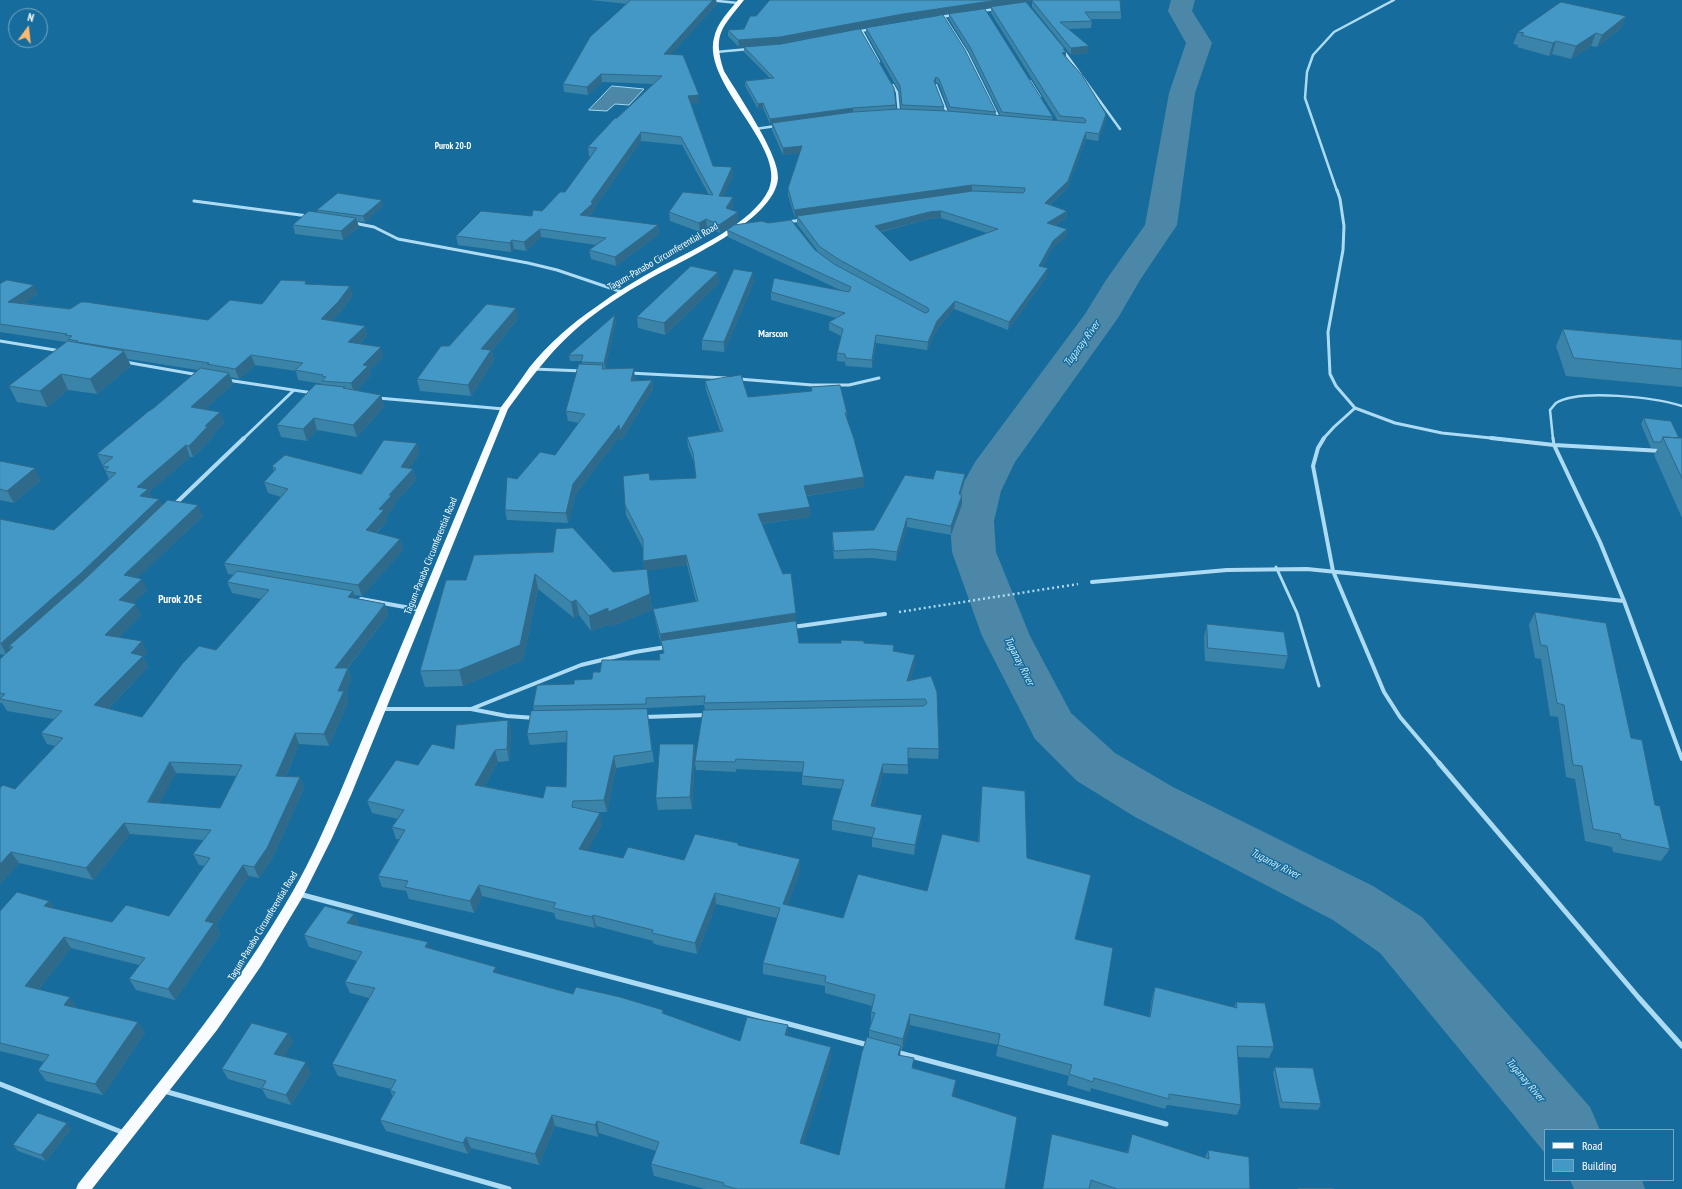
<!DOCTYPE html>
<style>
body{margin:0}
#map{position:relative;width:1682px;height:1189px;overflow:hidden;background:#166c9c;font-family:"PT Sans Narrow",sans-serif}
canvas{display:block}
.legend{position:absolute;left:1544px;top:1129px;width:130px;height:52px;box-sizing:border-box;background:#166c9c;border:1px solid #73a7c4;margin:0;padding:5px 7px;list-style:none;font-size:12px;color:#fff}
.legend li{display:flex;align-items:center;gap:8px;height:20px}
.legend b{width:20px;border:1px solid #73a7c4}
.north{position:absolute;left:8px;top:8px;width:40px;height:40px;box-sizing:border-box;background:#166c9c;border:1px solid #73a7c4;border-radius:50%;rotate:15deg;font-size:11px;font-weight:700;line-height:16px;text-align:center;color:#fff}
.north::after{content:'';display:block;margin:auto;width:14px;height:18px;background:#ffb86f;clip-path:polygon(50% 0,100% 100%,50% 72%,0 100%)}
</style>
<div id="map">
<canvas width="1682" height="1189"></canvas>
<ul class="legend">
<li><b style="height:5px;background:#f9fcff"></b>Road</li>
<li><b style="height:11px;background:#4498c5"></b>Building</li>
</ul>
<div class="north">N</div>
</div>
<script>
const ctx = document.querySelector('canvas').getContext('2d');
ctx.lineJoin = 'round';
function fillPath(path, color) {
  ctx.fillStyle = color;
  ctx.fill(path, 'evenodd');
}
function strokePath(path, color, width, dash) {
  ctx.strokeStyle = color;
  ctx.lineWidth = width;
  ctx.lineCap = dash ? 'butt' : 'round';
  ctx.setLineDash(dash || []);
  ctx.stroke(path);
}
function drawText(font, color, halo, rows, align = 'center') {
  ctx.font = font + ' "PT Sans Narrow",sans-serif';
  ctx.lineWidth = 3;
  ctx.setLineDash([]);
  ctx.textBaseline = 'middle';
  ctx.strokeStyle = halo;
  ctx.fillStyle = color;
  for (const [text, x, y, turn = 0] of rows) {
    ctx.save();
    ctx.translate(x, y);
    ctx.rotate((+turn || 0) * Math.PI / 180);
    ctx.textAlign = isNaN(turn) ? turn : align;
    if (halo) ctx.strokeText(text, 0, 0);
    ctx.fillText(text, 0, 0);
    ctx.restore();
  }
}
const water = new Path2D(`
 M 612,86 L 644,89 L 629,105 L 615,104 L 607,111 L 589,110 Z`);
const river = new Path2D(`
 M 1171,0 L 1195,0 L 1192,11 L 1212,43 L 1195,93 L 1177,225 L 1140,280 L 1118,318 L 1015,462 L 1001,491 L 994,521 L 996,552 L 1030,636 L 1071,713 L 1115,753 L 1173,787 L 1373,886 L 1422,917 L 1590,1107 L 1600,1130 L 1545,1130 L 1545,1153 L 1380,953 L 1333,920 L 1135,817 L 1077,781 L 1035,739 L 982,636 L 952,552 L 950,521 L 959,491 L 975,462 L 1085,314 L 1106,280 L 1145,225 L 1169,93 L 1186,43 L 1168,11 Z
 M 1570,1180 L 1642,1180 L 1645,1189 L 1574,1189 Z`);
const path = new Path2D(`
 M 899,612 L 1078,584`);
const serviceFar1 = new Path2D(`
 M 1553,439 L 1550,410 C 1552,408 1554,405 1556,403 C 1580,388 1656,398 1682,406`);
const service = new Path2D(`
 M 1553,438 L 1554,445
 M 1276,567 L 1297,613 L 1319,686`);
const minorFar3 = new Path2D(`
 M 708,0 L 738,3
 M 981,11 L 996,9
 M 939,17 L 954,15
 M 944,17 L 967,53 L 1000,120
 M 862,31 L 879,62
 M 856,32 L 871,29
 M 1063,50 L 1120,129
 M 716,52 L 749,49
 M 1030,81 L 1040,97
 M 893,85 L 897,92 L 899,113
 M 936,85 L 948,115
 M 755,129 L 776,126
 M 1337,191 L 1305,98 L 1307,72 L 1313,55 L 1334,32 L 1394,0`);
const minorFar2 = new Path2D(`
 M 1337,190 L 1340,199 L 1344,226 L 1343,250 L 1328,332 L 1330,374 L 1336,386 L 1355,408 L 1395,423 L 1442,433 L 1501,439
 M 194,201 L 308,216
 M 787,222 L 802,220
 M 354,223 L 374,227 L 398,239 L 528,263 L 557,270 L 622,292
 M 0,341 L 61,351
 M 125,362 L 199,375
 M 533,369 L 583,371
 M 629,373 L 726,378
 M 739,379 L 812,385 L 849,385 L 879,378
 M 227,380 L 313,393
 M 378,398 L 504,409
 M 243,439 L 293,391
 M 1323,439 L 1334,427 L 1355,408`);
const minorFar1 = new Path2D(`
 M 1324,438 L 1318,448 L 1313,466 L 1333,571 L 1384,692 L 1400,717 L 1440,764
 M 1491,438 L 1554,445 L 1662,451
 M 1554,445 L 1600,542 L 1624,601 L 1682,759
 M 173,506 L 244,438
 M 1092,582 L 1227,570 L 1307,569 L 1624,601
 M 361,599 L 421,610
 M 793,627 L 885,614
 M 381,709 L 471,709 L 507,716 L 535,718
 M 471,709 L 581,665 L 635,652 L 666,647
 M 644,717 L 707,715`);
const minor = new Path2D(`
 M 1439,763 L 1639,998 L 1682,1046
 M 299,894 L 868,1045
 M 896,1052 L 1166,1124
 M 0,1084 L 124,1133
 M 164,1091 L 509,1189`);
const primary = new Path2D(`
 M 738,0 L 744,0 C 722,28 712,34 724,71 C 737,93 780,155 778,178 C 775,221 680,261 646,281 C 626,292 606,305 588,319 C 553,347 534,374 508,409 L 351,795 L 332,838 L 302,898 L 261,966 L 217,1030 L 92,1189 L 76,1189 L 78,1184 C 153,1089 233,996 293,891 C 311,860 325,827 339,795 L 501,407 C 511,394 520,381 529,368 C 548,344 571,324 596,307 C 616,292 638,279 660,267 C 692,250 754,223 769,189 C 787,147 702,84 714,38 C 717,23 729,11 738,0 Z`);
const wall = new Path2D(`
 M 590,0 L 716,0 L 717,4 L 671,54 L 699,103 L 691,103 L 713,166 L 733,176 L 723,196 L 733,197 L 733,206 L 731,209 L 738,221 L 720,233 L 707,227 L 700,232 L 670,221 L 669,212 L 709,195 L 682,145 L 641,141 L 594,208 L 594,211 L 589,217 L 658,225 L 659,234 L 616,266 L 591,259 L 589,250 L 596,245 L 541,237 L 526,251 L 514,249 L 511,252 L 458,245 L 456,236 L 532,216 L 542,211 L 565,192 L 591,156 L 589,156 L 588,147 L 654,84 L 602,82 L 588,95 L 564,92 L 563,84 L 627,4 Z
 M 770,0 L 1120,0 L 1121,12 L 1121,19 L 1090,19 L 1092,21 L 1091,28 L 1067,29 L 1088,53 L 1071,55 L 1032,7 L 1032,1 L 1026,2 L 1065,49 L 1066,57 L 1106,114 L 1105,121 L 1098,141 L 1086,139 L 1067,188 L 1050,205 L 1067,211 L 1066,218 L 1054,226 L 1067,229 L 1066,237 L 1052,248 L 1042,267 L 1047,276 L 1008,330 L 954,309 L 937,329 L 927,350 L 876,343 L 872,368 L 846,366 L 845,362 L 837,361 L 837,353 L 841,336 L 829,330 L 829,322 L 836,318 L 771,300 L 771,292 L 840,290 L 728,237 L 727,230 L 815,250 L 819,253 L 797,224 L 797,218 L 795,218 L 788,195 L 788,188 L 800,153 L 783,155 L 772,130 L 772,124 L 770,124 L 763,108 L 758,109 L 745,86 L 745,81 L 770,78 L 744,52 L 744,47 L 896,105 L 896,109 L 901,109 L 899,91 L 866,33 L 866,28 L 996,112 L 995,115 L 1001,116 L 969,52 L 949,19 L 949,14 L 1053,117 L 1052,120 L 1058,121 L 991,13 L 991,7 L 903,20 L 781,43 L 739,47 L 728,36 L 728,30 L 744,29 ZM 936,82 L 939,84 L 949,111 L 944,111 L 944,107 L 935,84 ZM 941,218 L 987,233 L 910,261 L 881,232 L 929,219 Z
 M 1626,16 L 1621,28 L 1597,47 L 1591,46 L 1571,59 L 1552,54 L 1549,56 L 1517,47 L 1518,45 L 1513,44 L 1518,32 Z
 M 383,205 L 365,222 L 357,221 L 359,227 L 343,240 L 295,234 L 293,225 L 318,212 L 317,210 Z
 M 718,272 L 719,283 L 665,335 L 638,328 L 637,317 Z
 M 754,281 L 724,352 L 702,350 L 702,340 Z
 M 0,284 L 38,294 L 24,303 L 70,309 L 208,320 L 262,304 L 307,284 L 353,295 L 341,311 L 331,321 L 365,326 L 367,336 L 359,344 L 383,357 L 369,371 L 371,375 L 356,391 L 381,395 L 384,407 L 357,437 L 317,430 L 307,441 L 281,437 L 277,425 L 323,385 L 323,384 L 298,380 L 296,371 L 255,365 L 239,379 L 231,377 L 233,384 L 205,409 L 220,412 L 224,423 L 212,435 L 213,437 L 193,457 L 190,457 L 149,492 L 152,498 L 159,499 L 162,506 L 203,516 L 137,578 L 147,590 L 133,603 L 141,615 L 119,637 L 147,652 L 143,657 L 148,667 L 108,709 L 142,717 L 216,650 L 261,599 L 232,593 L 227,582 L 234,575 L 228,574 L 224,563 L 281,497 L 268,493 L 264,482 L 274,471 L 272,466 L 361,474 L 417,443 L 419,454 L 410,468 L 413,469 L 416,480 L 394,504 L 395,506 L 386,516 L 387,521 L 377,533 L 400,539 L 403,550 L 362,596 L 354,595 L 355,598 L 385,604 L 388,615 L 348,668 L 351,679 L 346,694 L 348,702 L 329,746 L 299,744 L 286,776 L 300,777 L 304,788 L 272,859 L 259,878 L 249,876 L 216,925 L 220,934 L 175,1000 L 136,990 L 129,979 L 139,965 L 71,948 L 39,989 L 77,1008 L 138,1022 L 145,1033 L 103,1095 L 46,1081 L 38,1070 L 44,1062 L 0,1051 L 0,911 L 49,901 L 55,909 L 112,922 L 169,916 L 204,866 L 199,865 L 193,854 L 203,840 L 130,834 L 93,880 L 19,863 L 0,884 L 0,788 L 15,789 L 55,746 L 47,744 L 41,733 L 54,719 L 7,711 L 2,703 L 0,703 L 0,659 L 4,655 L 0,654 L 0,519 L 54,530 L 109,479 L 97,454 L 151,410 L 198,370 L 128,359 L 131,366 L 97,394 L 68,390 L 47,407 L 17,402 L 9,386 L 66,342 L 0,332 ZM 176,773 L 236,776 L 220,808 L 159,803 Z
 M 518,319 L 492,351 L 494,361 L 471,396 L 420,391 L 417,379 Z
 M 616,321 L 605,369 L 635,378 L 635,381 L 652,380 L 653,389 L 621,441 L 620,436 L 575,495 L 568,523 L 507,520 L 505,510 L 517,479 L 555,455 L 579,423 L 568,421 L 566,411 L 582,364 L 582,361 L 570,361 L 569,355 Z
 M 1563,329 L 1682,340 L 1682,387 L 1566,376 L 1556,346 Z
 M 705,381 L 748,397 L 811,391 L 811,387 L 847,413 L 847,420 L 864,487 L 807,496 L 810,517 L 762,524 L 796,613 L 796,621 L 799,643 L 864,643 L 894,645 L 894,651 L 915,655 L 915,665 L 910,680 L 931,676 L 939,749 L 938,759 L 908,758 L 908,774 L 883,773 L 874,806 L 922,815 L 921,824 L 914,855 L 872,847 L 872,837 L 832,830 L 832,820 L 842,789 L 802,785 L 802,772 L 736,769 L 736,772 L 696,770 L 695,761 L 705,710 L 704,705 L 647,708 L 654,762 L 616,768 L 607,812 L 596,812 L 602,824 L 587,851 L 623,858 L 684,860 L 738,845 L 800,871 L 787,905 L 843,918 L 927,891 L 978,842 L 982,786 L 1027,858 L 1091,875 L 1075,939 L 1104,1005 L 1149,1017 L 1152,998 L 1155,987 L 1234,1008 L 1236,1002 L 1274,1047 L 1269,1058 L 1238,1057 L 1241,1105 L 1237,1115 L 1167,1105 L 1165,1109 L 1091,1088 L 1090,1092 L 1067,1085 L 1069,1076 L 996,1056 L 998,1045 L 910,1025 L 902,1050 L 900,1049 L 900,1055 L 914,1068 L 956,1080 L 953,1097 L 1005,1189 L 705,1189 L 654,1176 L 651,1164 L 656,1151 L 599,1133 L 598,1137 L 555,1126 L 539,1165 L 471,1148 L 468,1154 L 386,1131 L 380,1120 L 393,1097 L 390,1091 L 391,1089 L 338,1076 L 332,1064 L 369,998 L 350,993 L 345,982 L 357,961 L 309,947 L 304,935 L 354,914 L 359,926 L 430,948 L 498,974 L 573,994 L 663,1010 L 664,1014 L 740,1041 L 788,1036 L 831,1047 L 831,1059 L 803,1144 L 839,1155 L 869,1038 L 869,1030 L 871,1023 L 871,1012 L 872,1006 L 825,993 L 825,986 L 763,974 L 763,963 L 777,918 L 716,904 L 697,954 L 654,944 L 653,941 L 596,926 L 595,928 L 556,919 L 554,913 L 482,896 L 474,913 L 409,899 L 406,891 L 382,887 L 378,876 L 399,839 L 396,839 L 392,827 L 398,819 L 372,813 L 367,801 L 418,765 L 454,749 L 508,720 L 511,731 L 509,761 L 498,762 L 484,786 L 543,798 L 566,787 L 567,742 L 530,745 L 527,734 L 534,711 L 533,706 L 574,684 L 592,679 L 600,672 L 659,660 L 659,654 L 663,653 L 662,644 L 661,644 L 655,619 L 653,609 L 696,602 L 687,565 L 647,570 L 652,610 L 610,627 L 610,624 L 591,631 L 579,615 L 574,618 L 538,589 L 523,660 L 463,686 L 425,687 L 420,671 L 466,580 L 474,555 L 613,572 L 644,569 L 643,548 L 626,515 L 625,505 L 650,480 L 696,478 L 694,462 L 688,447 L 687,437 L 720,431 L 706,390 Z
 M 1644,418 L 1679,438 L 1682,438 L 1682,518 L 1654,455 L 1658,448 L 1651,448 L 1641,424 Z
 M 0,461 L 41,480 L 14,503 L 0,500 Z
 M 965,474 L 964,483 L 960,495 L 962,504 L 951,535 L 907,527 L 896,561 L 873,558 L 834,559 L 832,540 L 832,532 L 874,530 L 933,479 Z
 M 1535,612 L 1631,738 L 1655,805 L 1670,849 L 1661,861 L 1613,852 L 1612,847 L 1585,841 L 1575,779 L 1566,777 L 1558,717 L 1550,716 L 1541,659 L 1535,658 L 1529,625 Z
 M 1207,624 L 1288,656 L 1284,669 L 1205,661 L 1204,637 Z
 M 694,744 L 695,756 L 692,809 L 658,810 L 656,798 Z
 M 288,1033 L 293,1043 L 284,1056 L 311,1072 L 291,1105 L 267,1098 L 262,1089 L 228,1079 L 222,1069 Z
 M 1275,1067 L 1321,1104 L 1318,1110 L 1280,1108 L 1273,1073 Z
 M 71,1129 L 46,1161 L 18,1151 L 13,1145 Z
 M 1052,1134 L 1127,1153 L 1132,1134 L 1205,1158 L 1208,1150 L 1250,1189 L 1043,1189 L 1050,1145 Z`);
const shadedWall = new Path2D(`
 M 713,0 L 716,0 L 717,4 L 664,62 L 664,54 Z
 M 998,0 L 1040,0 L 903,20 L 781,43 L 739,47 L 738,40 L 903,14 Z
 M 1626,16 L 1621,28 L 1597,47 L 1602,35 Z
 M 1596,33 L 1591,46 L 1571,59 L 1576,46 Z
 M 1556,41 L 1552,54 L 1549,56 L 1553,43 Z
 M 1089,46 L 1088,53 L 1071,55 L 1071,48 Z
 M 1063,49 L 1065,49 L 1065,52 L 1066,52 L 1066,59 L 1061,59 Z
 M 601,74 L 602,82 L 588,95 L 587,87 Z
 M 936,77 L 936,82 L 933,86 L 934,81 Z
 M 699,95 L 699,103 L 688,104 L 688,96 Z
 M 763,103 L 763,108 L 758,109 L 758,104 Z
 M 853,108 L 853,113 L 772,123 L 772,124 L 770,124 L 770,119 Z
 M 1106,114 L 1105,121 L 1098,141 L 1099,134 Z
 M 641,132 L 641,141 L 594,208 L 594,211 L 582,224 L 580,215 Z
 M 1086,132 L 1086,139 L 1067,188 L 1044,210 L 1045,203 Z
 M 802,146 L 802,153 L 783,155 L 783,148 Z
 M 732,167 L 733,176 L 719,205 L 719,196 Z
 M 972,185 L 972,192 L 797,216 L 797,218 L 795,218 L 794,210 Z
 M 733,197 L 733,206 L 727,217 L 726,208 Z
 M 382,200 L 383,205 L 365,222 L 363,216 Z
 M 941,211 L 941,218 L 929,219 L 874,233 L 875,226 L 929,212 Z
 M 1067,211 L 1066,218 L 1046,231 L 1047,223 Z
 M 738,212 L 738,221 L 720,233 L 719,225 Z
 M 356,218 L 359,227 L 343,240 L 341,231 Z
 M 706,219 L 707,227 L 700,232 L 699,223 Z
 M 658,225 L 659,234 L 616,266 L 615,257 Z
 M 540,229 L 541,237 L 526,251 L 524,242 Z
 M 1067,229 L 1066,237 L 1052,248 L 1038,274 L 1039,266 L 1053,241 Z
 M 512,240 L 514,249 L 511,252 L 510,243 Z
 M 1048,268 L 1047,276 L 1008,330 L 1009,322 Z
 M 718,272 L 719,283 L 665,335 L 664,323 Z
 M 753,272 L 754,281 L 724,352 L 724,342 Z
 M 34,285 L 38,294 L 13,311 L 8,302 Z
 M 350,286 L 353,295 L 341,311 L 324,328 L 321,319 Z
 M 955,301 L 954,309 L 937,329 L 927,350 L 928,342 L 937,321 Z
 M 516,308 L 518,319 L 492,351 L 494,361 L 471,396 L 468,385 L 481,349 Z
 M 615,315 L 616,321 L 605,369 L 604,363 Z
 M 365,326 L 367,336 L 351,351 L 348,342 Z
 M 876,335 L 876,343 L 872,368 L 872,360 Z
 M 381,347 L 383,357 L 369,371 L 371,375 L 354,393 L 351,383 L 363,365 Z
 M 124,351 L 131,366 L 97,394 L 90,379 Z
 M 251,355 L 255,365 L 239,379 L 235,369 Z
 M 634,368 L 635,378 L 632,391 L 631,381 Z
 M 229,373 L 233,384 L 195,418 L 191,407 Z
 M 61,374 L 68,390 L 47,407 L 40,391 Z
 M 652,380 L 653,389 L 621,441 L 620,436 L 575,495 L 568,523 L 566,513 L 573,484 Z
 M 381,395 L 384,407 L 357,437 L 353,425 Z
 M 220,412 L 224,423 L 212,435 L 213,437 L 193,457 L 189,446 L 205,426 Z
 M 314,418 L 317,430 L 307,441 L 303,429 Z
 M 417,443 L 419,454 L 404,478 L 401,467 Z
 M 186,445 L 190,457 L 149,492 L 153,500 L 145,508 L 137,487 Z
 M 35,468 L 41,480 L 14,503 L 7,491 Z
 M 413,469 L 416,480 L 394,504 L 395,506 L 386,516 L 387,521 L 369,541 L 366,530 L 389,495 Z
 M 965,474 L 964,483 L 958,503 L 959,494 Z
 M 864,477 L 864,487 L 804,496 L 804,486 Z
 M 962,495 L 962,504 L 951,535 L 951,526 Z
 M 159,499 L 164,510 L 13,647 L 9,646 L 12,651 L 7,656 L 1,644 Z
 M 198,505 L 203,516 L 129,586 L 124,575 Z
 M 810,507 L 810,517 L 759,524 L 758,514 Z
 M 907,518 L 907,527 L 896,561 L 897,552 Z
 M 400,539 L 403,550 L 362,596 L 358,585 Z
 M 686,555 L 687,565 L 644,571 L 643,561 Z
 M 535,574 L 538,589 L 523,660 L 463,686 L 459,670 Z
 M 142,579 L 147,590 L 125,611 L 119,600 Z
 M 353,591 L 356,602 L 348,597 Z
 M 650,594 L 652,610 L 610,627 L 610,624 L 591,631 L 589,616 L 608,608 Z
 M 576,600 L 579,615 L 574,618 L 571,602 Z
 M 136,604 L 141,615 L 110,646 L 105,635 Z
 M 385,604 L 388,615 L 339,679 L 335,668 Z
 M 796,613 L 796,623 L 661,641 L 662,644 L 661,644 L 660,634 Z
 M 142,641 L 147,652 L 143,657 L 148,667 L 100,717 L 94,705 L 131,653 Z
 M 915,655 L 915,665 L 907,690 L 907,681 Z
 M 348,668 L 351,679 L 346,694 L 348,702 L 329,746 L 324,734 L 338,691 Z
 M 508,720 L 511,731 L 509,761 L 507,749 Z
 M 295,733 L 299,744 L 281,787 L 276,776 Z
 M 694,744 L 695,756 L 692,809 L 690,797 Z
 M 495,750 L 498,762 L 478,796 L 475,785 Z
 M 614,756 L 616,768 L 607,812 L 604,800 Z
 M 170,762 L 176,773 L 154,814 L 148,802 Z
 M 883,764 L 883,773 L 871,815 L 871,806 Z
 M 300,777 L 304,788 L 272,859 L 259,878 L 254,867 Z
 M 600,813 L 602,824 L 582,861 L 579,849 Z
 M 922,815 L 921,824 L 914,855 L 915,845 Z
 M 124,823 L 130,834 L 93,880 L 86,868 Z
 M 11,852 L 19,863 L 0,884 L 0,864 Z
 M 800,859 L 800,871 L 783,915 L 783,904 Z
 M 243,865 L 249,876 L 216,925 L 220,934 L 175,1000 L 168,989 L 205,921 Z
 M 1091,875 L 1089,886 L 1073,950 L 1075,939 Z
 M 479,885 L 482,896 L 474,913 L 470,901 Z
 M 715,893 L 716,904 L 697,954 L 695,943 Z
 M 49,901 L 57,912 L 44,906 Z
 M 354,914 L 359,926 L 347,923 Z
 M 593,915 L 596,926 L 595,928 L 592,917 Z
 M 64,937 L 71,948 L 33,997 L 25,986 Z
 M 428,942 L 432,954 L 425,947 Z
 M 496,967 L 500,979 L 493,972 Z
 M 70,997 L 77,1008 L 64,1005 Z
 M 910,1014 L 910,1025 L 902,1050 L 903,1039 Z
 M 138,1022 L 145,1033 L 103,1095 L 95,1084 Z
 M 788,1025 L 788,1037 L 785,1035 Z
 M 288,1033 L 293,1043 L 280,1064 L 274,1054 Z
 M 901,1046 L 900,1058 L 898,1055 Z
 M 831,1047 L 831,1059 L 800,1154 L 800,1143 Z
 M 306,1062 L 311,1072 L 291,1105 L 286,1095 Z
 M 956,1080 L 955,1092 L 951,1108 L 952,1096 Z
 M 552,1115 L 555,1126 L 539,1165 L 535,1154 Z
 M 597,1121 L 599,1133 L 598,1137 L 595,1125 Z
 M 67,1123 L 71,1129 L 46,1161 L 41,1155 Z
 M 466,1137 L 471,1148 L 468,1154 L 463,1143 Z`);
const building = new Path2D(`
 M 631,0 L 713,0 L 664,54 L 683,55 L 699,95 L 688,96 L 713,166 L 732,167 L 719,196 L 733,197 L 726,208 L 738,212 L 719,225 L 706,219 L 699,223 L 669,212 L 683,192 L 713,195 L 681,137 L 641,132 L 591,202 L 593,203 L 580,215 L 658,225 L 615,257 L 589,250 L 606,238 L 540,229 L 524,242 L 512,240 L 510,243 L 456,236 L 481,211 L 532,216 L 533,210 L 542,211 L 560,192 L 565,192 L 597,148 L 588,147 L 615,118 L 617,118 L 662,76 L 601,74 L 587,87 L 563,84 L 590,37 Z
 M 770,0 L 998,0 L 903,14 L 780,37 L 738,40 L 728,30 L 744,29 L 750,16 L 756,16 Z
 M 1032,0 L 1120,0 L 1121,12 L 1085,12 L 1092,21 L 1060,22 L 1089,46 L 1071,48 Z
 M 1026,2 L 1065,49 L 1063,49 L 1066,52 L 1062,53 L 1082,75 L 1106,114 L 1099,134 L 1086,132 L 1068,181 L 1045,203 L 1067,211 L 1047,223 L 1067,229 L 1053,241 L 1039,266 L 1048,268 L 1009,322 L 955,301 L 937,321 L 928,342 L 876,335 L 872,360 L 846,358 L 845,354 L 837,353 L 843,329 L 829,322 L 845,313 L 771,292 L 774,278 L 849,292 L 851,287 L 727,230 L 734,225 L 762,221 L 768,223 L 791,220 L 815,250 L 834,264 L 925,313 L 928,312 L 929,310 L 928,308 L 838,259 L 819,246 L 797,216 L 973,191 L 1023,193 L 1025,191 L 1025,188 L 972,185 L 794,210 L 788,188 L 802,146 L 783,148 L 772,123 L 853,112 L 899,109 L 948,111 L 1085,123 L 1086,120 L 1084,118 L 1060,116 L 991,7 ZM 941,211 L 998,229 L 910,261 L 875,226 L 929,212 Z
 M 1561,2 L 1626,16 L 1602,35 L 1596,33 L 1576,46 L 1556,41 L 1553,43 L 1521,35 L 1524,33 L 1518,32 Z
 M 985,9 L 1053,117 L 1002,112 L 970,47 L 949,14 Z
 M 943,15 L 965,50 L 996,112 L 950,107 L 939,79 L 936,77 L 934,81 L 944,107 L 902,105 L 900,86 L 866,28 Z
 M 860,29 L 894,88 L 896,105 L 853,108 L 770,119 L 763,103 L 758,104 L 745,81 L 774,78 L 744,47 L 781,44 Z
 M 338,193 L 382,200 L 363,216 L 317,210 Z
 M 309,211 L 356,218 L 341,231 L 293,225 Z
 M 691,266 L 718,272 L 664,323 L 637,317 Z
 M 734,269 L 753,272 L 724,342 L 702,340 Z
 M 7,280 L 34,285 L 8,302 L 70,309 L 81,302 L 86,302 L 208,320 L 230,300 L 262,304 L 281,280 L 306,281 L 305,284 L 350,286 L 338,302 L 321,319 L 365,326 L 348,342 L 381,347 L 363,365 L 368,366 L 351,383 L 322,381 L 326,377 L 322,376 L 323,375 L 295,370 L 303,363 L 251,355 L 235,369 L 207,364 L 209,363 L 77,342 L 78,341 L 68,339 L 72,336 L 65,335 L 67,334 L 0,324 L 0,284 Z
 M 487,304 L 516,308 L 481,349 L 491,350 L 468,385 L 417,379 L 441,346 L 449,346 Z
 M 615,315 L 604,363 L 581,362 L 583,355 L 569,355 Z
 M 1563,329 L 1682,340 L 1682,369 L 1574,358 Z
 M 68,341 L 124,351 L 90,379 L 61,374 L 40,391 L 9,386 Z
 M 579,364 L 603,365 L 602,369 L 634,368 L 631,381 L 652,380 L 620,431 L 619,425 L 573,484 L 566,513 L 505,510 L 507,477 L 517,479 L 540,452 L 555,455 L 585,414 L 566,411 Z
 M 201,368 L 229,373 L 191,407 L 220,412 L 205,426 L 208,426 L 189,446 L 186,445 L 137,487 L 148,489 L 140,496 L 159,499 L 80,574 L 0,644 L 0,519 L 54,530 L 116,473 L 105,471 L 109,467 L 102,466 L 113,457 L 97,454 L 150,410 L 151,410 Z
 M 741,375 L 748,397 L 812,391 L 811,387 L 840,385 L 847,413 L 845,413 L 854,439 L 864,477 L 804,486 L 810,507 L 758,514 L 783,574 L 791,573 L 796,613 L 660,634 L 653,609 L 698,601 L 686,555 L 643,561 L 643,540 L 625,505 L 623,476 L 649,473 L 650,480 L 696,478 L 693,453 L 687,437 L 723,431 L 705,381 Z
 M 316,384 L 345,387 L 343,388 L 381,395 L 353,425 L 314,418 L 303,429 L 277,425 Z
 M 1644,418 L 1671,421 L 1679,438 L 1663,437 L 1661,442 L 1654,442 Z
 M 1663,437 L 1682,438 L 1682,478 Z
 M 384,440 L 417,443 L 401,467 L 413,469 L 389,495 L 392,495 L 379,509 L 384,510 L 366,530 L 400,539 L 358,585 L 224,563 L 288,489 L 264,482 L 276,469 L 272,466 L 285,455 L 361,474 Z
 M 0,461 L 35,468 L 7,491 L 0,489 Z
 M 936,470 L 965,474 L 959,494 L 962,495 L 951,526 L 907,518 L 897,552 L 873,549 L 834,551 L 832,532 L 874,530 L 905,475 L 933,479 Z
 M 168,500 L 198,505 L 124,575 L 142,579 L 119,600 L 136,604 L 105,635 L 142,641 L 131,653 L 143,656 L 94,705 L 142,717 L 182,664 L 199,646 L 216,650 L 269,590 L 227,582 L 237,571 L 353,591 L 348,597 L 385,604 L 335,668 L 348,668 L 338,691 L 344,691 L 324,734 L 295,733 L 276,776 L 300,777 L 267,848 L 254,867 L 243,865 L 205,921 L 214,923 L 168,989 L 129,979 L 145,958 L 64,937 L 25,986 L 70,997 L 64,1005 L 138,1022 L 95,1084 L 38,1070 L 49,1055 L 0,1043 L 0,911 L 17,892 L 49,901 L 44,906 L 112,922 L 126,905 L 169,916 L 210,858 L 193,854 L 211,830 L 124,823 L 86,868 L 11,852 L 0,864 L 0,788 L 3,785 L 15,789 L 63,738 L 41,733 L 62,711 L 0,699 L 5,694 L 0,693 L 0,659 L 13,647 L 9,646 L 85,579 ZM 170,762 L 242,765 L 220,808 L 148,802 Z
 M 573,528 L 613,572 L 647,569 L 650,594 L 608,612 L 608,608 L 589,616 L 576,600 L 571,602 L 535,574 L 520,645 L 459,670 L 420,671 L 446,580 L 466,580 L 474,555 L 553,552 L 556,529 Z
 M 1535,612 L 1606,623 L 1631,738 L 1642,740 L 1655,805 L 1660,806 L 1670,849 L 1621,839 L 1620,834 L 1593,829 L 1582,766 L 1573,765 L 1564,705 L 1557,703 L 1547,646 L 1541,645 Z
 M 796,621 L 799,643 L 841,643 L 841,640 L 864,641 L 864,643 L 894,645 L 893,651 L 915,655 L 907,681 L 931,676 L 937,692 L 939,749 L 908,748 L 908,765 L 883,764 L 871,806 L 922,815 L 915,845 L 872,838 L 875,828 L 832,820 L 844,780 L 802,776 L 804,762 L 736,759 L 735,762 L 695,761 L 703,710 L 924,706 L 927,703 L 925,699 L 704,703 L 705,696 L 646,698 L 646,704 L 533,706 L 537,685 L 574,684 L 574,680 L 592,679 L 593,672 L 600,672 L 602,660 L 660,660 L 659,654 L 664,653 L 661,641 Z
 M 1207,624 L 1284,632 L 1288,656 L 1208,648 Z
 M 647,709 L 652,751 L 614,756 L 604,800 L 573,801 L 572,807 L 600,813 L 579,849 L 623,858 L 628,847 L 684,860 L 695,834 L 738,843 L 738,845 L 800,859 L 783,904 L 843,918 L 858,874 L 927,891 L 942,834 L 979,842 L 982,786 L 1025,791 L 1027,858 L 1091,875 L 1075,939 L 1113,948 L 1104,1005 L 1150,1017 L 1155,987 L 1237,1008 L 1236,1002 L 1265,1003 L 1274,1047 L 1237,1046 L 1241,1105 L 1169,1094 L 1169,1099 L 1094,1078 L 1093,1082 L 1069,1074 L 1072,1065 L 998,1045 L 1000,1034 L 910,1014 L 903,1039 L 869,1030 L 875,1013 L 871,1012 L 875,995 L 825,982 L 826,976 L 763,963 L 780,908 L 715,893 L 695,943 L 652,933 L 653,930 L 593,915 L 592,917 L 553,908 L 556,903 L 479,885 L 470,901 L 405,887 L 408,881 L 378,876 L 405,830 L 392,827 L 404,810 L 367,801 L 396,760 L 418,765 L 432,744 L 454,749 L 456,725 L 508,720 L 507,749 L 495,750 L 475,785 L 543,798 L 546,786 L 566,787 L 567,731 L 527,734 L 531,711 Z
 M 660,744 L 694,744 L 690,797 L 656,798 Z
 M 325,906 L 354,914 L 347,923 L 428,942 L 425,947 L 496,967 L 493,972 L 573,994 L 576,987 L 620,997 L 663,1010 L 662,1013 L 740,1041 L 747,1017 L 788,1025 L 785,1035 L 831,1047 L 800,1143 L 839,1155 L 862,1052 L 867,1037 L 901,1046 L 898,1055 L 914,1058 L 912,1068 L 956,1080 L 952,1096 L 1017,1117 L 1005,1189 L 737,1189 L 723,1185 L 724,1183 L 651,1164 L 659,1142 L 597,1121 L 595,1125 L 552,1115 L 535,1154 L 466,1137 L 463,1143 L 380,1120 L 395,1092 L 390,1091 L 396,1080 L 332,1064 L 375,988 L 345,982 L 362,952 L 304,935 Z
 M 252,1023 L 288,1033 L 274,1054 L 306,1062 L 286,1095 L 262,1088 L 266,1081 L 222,1069 Z
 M 1275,1067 L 1313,1068 L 1321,1104 L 1282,1102 Z
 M 38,1113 L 67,1123 L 41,1155 L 13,1145 Z
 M 1052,1134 L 1128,1153 L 1132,1134 L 1209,1159 L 1208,1150 L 1249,1157 L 1250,1189 L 1117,1189 L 1091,1180 L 1089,1189 L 1043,1189 Z
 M 1298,1188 L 1334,1188 L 1334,1189 L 1298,1189 Z`);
const farNeighbourhoodnames = [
 ["Purok 20-D",453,146]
];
const streetNames = [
 ["Tagum-Panabo Circumferential Road",663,257,-30],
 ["Tagum-Panabo Circumferential Road",431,556,-68],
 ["Tagum-Panabo Circumferential Road",263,926,-59]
];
const farQuarternames = [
 ["Marscon",773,334]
];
const waterNames = [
 ["Tuganay River",1082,344,-54],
 ["Tuganay River",1019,661,63],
 ["Tuganay River",1275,864,27],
 ["Tuganay River",1525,1080,50]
];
const neighbourhoodNames = [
 ["Purok 20-E",180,600]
];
fillPath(water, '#4c87a7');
strokePath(water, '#a0d9f5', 1);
fillPath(river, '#4c87a7');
strokePath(path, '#addbf3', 2.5, [2, 3]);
strokePath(serviceFar1, '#addbf3', 2.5);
strokePath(service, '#addbf3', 3);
strokePath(minorFar3, '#addbf3', 2.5);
strokePath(minorFar2, '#addbf3', 3);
strokePath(minorFar1, '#addbf3', 4);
strokePath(minor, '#addbf3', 5);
fillPath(primary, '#f9fcff');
fillPath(wall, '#3a83a9');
fillPath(shadedWall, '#306a8a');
fillPath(building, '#4498c5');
strokePath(building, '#306a8a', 1);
drawText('bold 9px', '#fff', '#166c9c', farNeighbourhoodnames);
drawText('10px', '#fff', '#166c9c', streetNames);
drawText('bold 10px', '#fff', '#166c9c', farQuarternames);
drawText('italic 11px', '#c8e9fa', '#166c9c', waterNames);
drawText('bold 11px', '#fff', '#166c9c', neighbourhoodNames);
</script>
